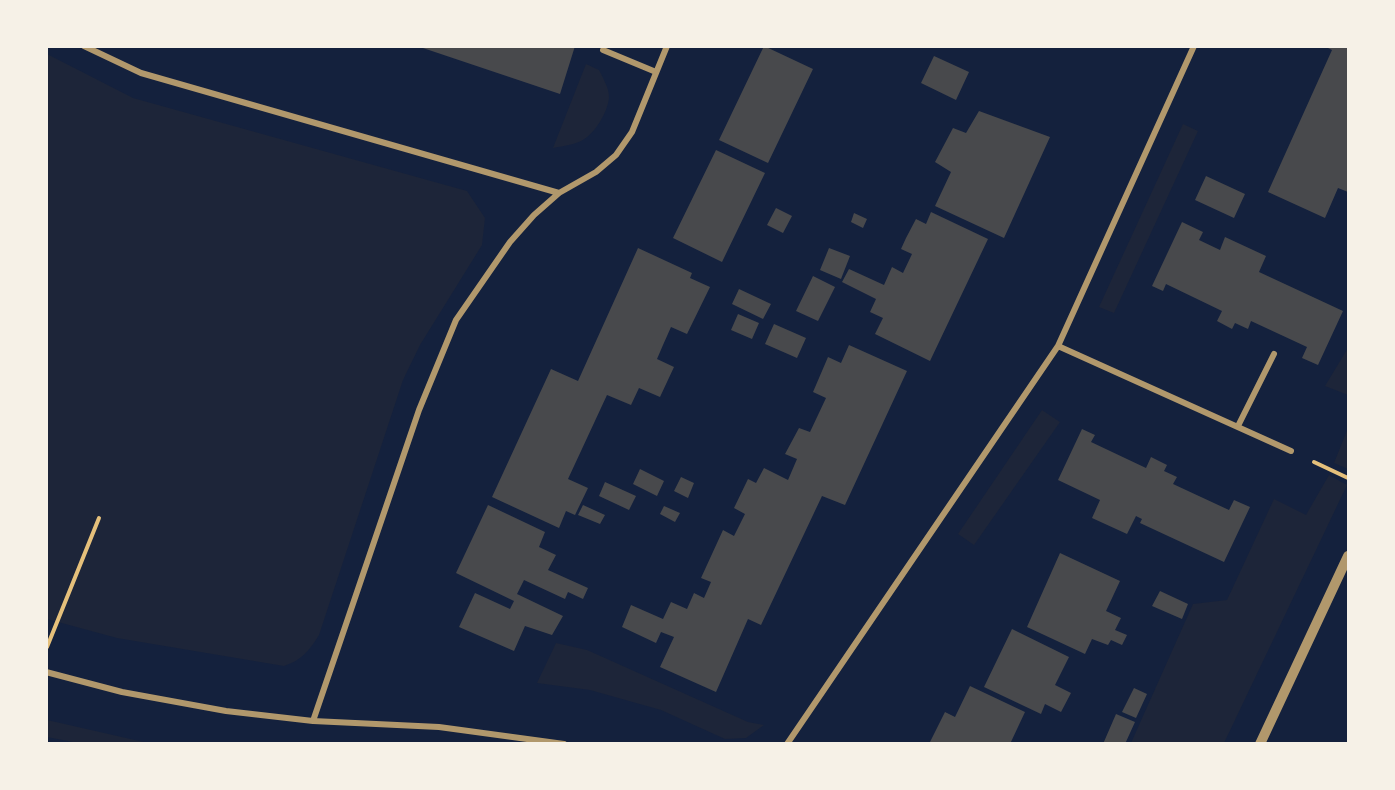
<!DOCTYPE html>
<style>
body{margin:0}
#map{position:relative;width:1395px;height:790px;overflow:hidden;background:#14213d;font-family:"Public Sans",sans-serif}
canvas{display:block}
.frame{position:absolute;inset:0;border:48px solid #f6f1e7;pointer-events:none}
</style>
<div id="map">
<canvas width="1395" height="790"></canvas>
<div class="frame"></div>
</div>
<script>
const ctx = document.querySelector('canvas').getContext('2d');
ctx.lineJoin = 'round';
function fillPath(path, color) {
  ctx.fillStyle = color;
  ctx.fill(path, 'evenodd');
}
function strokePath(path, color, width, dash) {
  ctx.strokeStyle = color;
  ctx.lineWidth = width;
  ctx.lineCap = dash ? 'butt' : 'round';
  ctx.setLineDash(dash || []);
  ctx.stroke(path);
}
const green = new Path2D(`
 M 47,54 L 133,98 L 467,191 L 485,218 L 482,245 L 420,345 L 403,380 L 319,635 C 309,651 302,660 284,666 L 117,638 L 47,619 Z
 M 586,64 L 599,70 C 603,78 609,88 609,97 C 608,112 595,134 581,141 C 573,145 562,146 553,148 Z
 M 1183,124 L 1198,131 L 1114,313 L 1099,307 Z
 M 1348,348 L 1348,395 L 1325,386 Z
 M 1042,410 L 1060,422 L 974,545 L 958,534 Z
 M 1348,428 L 1348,469 L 1334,463 Z
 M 1329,475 L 1347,485 L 1224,743 L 1131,743 L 1193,604 L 1227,600 L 1274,499 L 1306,515 Z
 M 556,643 L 587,650 L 748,722 L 764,725 L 746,738 L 725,739 L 661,710 L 590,690 L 537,683 Z
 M 47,720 L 148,743 L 78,743 L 47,737 Z`);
const building = new Path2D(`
 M 417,46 L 575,46 L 560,94 Z
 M 764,46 L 813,69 L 768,163 L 719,140 Z
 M 1324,46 L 1348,46 L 1348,192 L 1338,188 L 1325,218 L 1268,192 L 1332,50 Z
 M 934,56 L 969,72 L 956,100 L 921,83 Z
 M 979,111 L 1050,137 L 1004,238 L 935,206 L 951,172 L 935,162 L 953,128 L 966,133 Z
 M 716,150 L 765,173 L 722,262 L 673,238 Z
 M 1206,176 L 1245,194 L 1234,218 L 1195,200 Z
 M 776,208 L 792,216 L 783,233 L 767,225 Z
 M 931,212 L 988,239 L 930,361 L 875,334 L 883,318 L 870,312 L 876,299 L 842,282 L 849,269 L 884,285 L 892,267 L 903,273 L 912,254 L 901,249 L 906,238 L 916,219 L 926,224 Z
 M 854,213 L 867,219 L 863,228 L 851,222 Z
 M 1182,222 L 1203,232 L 1199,240 L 1220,250 L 1225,237 L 1266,256 L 1259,272 L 1343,311 L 1318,365 L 1302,358 L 1307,347 L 1251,321 L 1248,329 L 1235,323 L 1232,329 L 1217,321 L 1222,311 L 1166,284 L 1163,291 L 1152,286 Z
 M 638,248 L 692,273 L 690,278 L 710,287 L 687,334 L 671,327 L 663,345 L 657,359 L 674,367 L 660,397 L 639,388 L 631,405 L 607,395 L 568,479 L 588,488 L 575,515 L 566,511 L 559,528 L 492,497 L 551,369 L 578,381 Z
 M 829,248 L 850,256 L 841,279 L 820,270 Z
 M 813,276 L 835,287 L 818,321 L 796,311 Z
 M 739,289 L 771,304 L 763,319 L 732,304 Z
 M 738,314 L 759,323 L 752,339 L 731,330 Z
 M 774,324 L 806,338 L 797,358 L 765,344 Z
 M 849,345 L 907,371 L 845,505 L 822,496 L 761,625 L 748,619 L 716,692 L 660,667 L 674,637 L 661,632 L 656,643 L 622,627 L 631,605 L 663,619 L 671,602 L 687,609 L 694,593 L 704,598 L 711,582 L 701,578 L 723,530 L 734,536 L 745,514 L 734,508 L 748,479 L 756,483 L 764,468 L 788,480 L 797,459 L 785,454 L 799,428 L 810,432 L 826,398 L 813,392 L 828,357 L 841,363 Z
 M 1082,429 L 1095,435 L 1091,442 L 1146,468 L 1151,457 L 1167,465 L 1164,471 L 1177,477 L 1173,484 L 1229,510 L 1234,500 L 1250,507 L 1224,562 L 1140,523 L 1142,519 L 1136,516 L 1127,534 L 1092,518 L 1100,500 L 1058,480 Z
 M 640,469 L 664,481 L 657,496 L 633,484 Z
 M 681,477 L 694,483 L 688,498 L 674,491 Z
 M 605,482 L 636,496 L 629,510 L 599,496 Z
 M 488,505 L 545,532 L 539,547 L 556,555 L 548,570 L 588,588 L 583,599 L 568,592 L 565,599 L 524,580 L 517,594 L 563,616 L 552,635 L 525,626 L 514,651 L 459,627 L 475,593 L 510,609 L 514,601 L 456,573 Z
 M 583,505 L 605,515 L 600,524 L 578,515 Z
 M 664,506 L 680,513 L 675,522 L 660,514 Z
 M 1060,553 L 1120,581 L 1106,611 L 1121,618 L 1115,630 L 1127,635 L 1122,645 L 1111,640 L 1108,645 L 1092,639 L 1085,654 L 1027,627 Z
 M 1160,591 L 1188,604 L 1182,619 L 1152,606 Z
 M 1012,629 L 1069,657 L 1055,685 L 1071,693 L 1061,712 L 1045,704 L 1041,714 L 984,687 Z
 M 970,686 L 1025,712 L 1010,744 L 930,742 L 945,712 L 955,717 Z
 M 1134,688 L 1147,694 L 1136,718 L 1122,712 Z
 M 1116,714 L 1135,722 L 1125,744 L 1103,744 Z`);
const path = new Path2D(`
 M 1314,462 L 1348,478
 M 47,647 L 99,518`);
const minor = new Path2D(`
 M 84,46 L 141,73 L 559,193
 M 603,50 L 656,72
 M 1058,346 L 1291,451
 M 1238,426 L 1274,354
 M 46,672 L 122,692 L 226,711 L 313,721 L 439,727 L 564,744
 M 313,721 L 419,410 L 456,320 L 510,242 L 534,215 L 559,193 L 596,172 L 616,155 L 632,132 L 667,46
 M 787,744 L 1058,346 L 1194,46`);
const tertiary = new Path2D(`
 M 1260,744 L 1348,556`);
fillPath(green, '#1d2539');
fillPath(building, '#48494c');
strokePath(path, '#e5c07b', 4);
strokePath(minor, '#b1986c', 6);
strokePath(tertiary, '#b1986c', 10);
</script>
